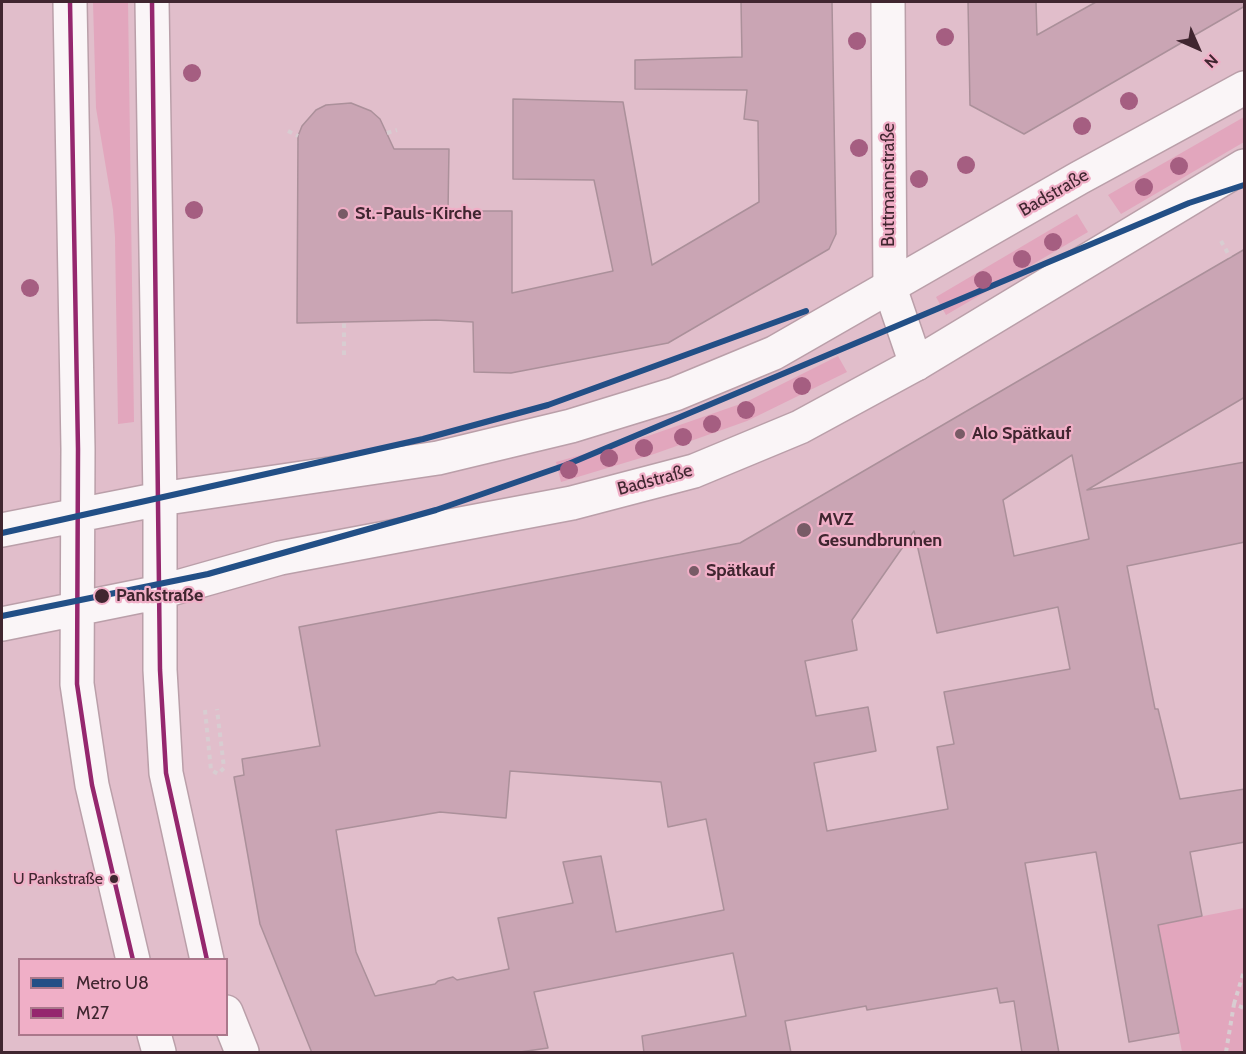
<!DOCTYPE html>
<meta charset="utf-8">
<style>
body{margin:0}
#map{position:relative;width:1246px;height:1054px;overflow:hidden;background:#e1becb;font-family:Cabin,sans-serif}
canvas{display:block}
.frame{position:absolute;inset:0;border:3px solid #402630;pointer-events:none}
.legend{position:absolute;left:18px;top:958px;width:210px;height:78px;box-sizing:border-box;background:#f0afc7;border:2px solid #aa788b;margin:0;padding:8px 10px;list-style:none;font-size:18px;color:#402630}
.legend li{display:flex;align-items:center;gap:12px;height:30px}
.legend b{width:30px;border:2px solid #aa788b}
.north{position:absolute;left:1168px;top:18px;width:60px;height:60px;-webkit-text-stroke:4px #f0afc7;paint-order:stroke;rotate:135deg;font-size:16px;font-weight:700;line-height:24px;text-align:center;color:#402630}
.north::after{content:'';display:block;margin:auto;width:21px;height:27px;background:#402630;clip-path:polygon(50% 0,100% 100%,50% 72%,0 100%)}
</style>
<div id="map">
<canvas width="1246" height="1054"></canvas>
<div class="frame"></div>
<ul class="legend">
<li><b style="height:8px;background:#224f86"></b>Metro U8</li>
<li><b style="height:8px;background:#95276e"></b>M27</li>
</ul>
<div class="north">N</div>
</div>
<script>
const ctx = document.querySelector('canvas').getContext('2d');
ctx.lineJoin = 'round';
function fillPath(path, color) {
  ctx.fillStyle = color;
  ctx.fill(path, 'evenodd');
}
function strokePath(path, color, width, dash) {
  ctx.strokeStyle = color;
  ctx.lineWidth = width;
  ctx.lineCap = dash ? 'butt' : 'round';
  ctx.setLineDash(dash || []);
  ctx.stroke(path);
}
function drawText(font, color, halo, rows, align = 'center') {
  ctx.font = font + ' Cabin,sans-serif';
  ctx.lineWidth = 4.5;
  ctx.setLineDash([]);
  ctx.textBaseline = 'middle';
  ctx.strokeStyle = halo;
  ctx.fillStyle = color;
  for (const [text, x, y, turn = 0] of rows) {
    ctx.save();
    ctx.translate(x, y);
    ctx.rotate((+turn || 0) * Math.PI / 180);
    ctx.textAlign = isNaN(turn) ? turn : align;
    if (halo) ctx.strokeText(text, 0, 0);
    ctx.fillText(text, 0, 0);
    ctx.restore();
  }
}
const green = new Path2D(`
 M 93,2 L 128,2 L 134,422 L 118,424 L 115,237 L 113,210 L 96,108 Z
 M 1244,117 L 1244,142 L 1121,214 L 1108,195 Z
 M 1077,214 L 1088,232 L 946,315 L 936,297 Z
 M 838,356 L 847,372 L 747,421 L 654,454 L 561,482 L 556,462 L 648,436 L 746,402 Z
 M 1244,908 L 1244,1052 L 1182,1052 L 1158,925 Z`);
const building = new Path2D(`
 M 741,2 L 832,2 L 836,234 L 829,249 L 668,343 L 511,373 L 474,372 L 473,322 L 436,320 L 297,323 L 298,136 L 302,126 L 316,110 L 326,105 L 351,103 L 371,111 L 380,119 L 394,149 L 449,149 L 448,211 L 512,211 L 512,293 L 613,271 L 594,180 L 513,179 L 513,99 L 623,102 L 652,265 L 759,202 L 758,121 L 744,119 L 747,90 L 635,89 L 635,60 L 742,57 Z
 M 968,2 L 1036,2 L 1037,35 L 1096,2 L 1245,2 L 1245,6 L 1024,134 L 970,105 Z
 M 1245,249 L 1245,397 L 1087,490 L 1245,462 L 1245,542 L 1127,566 L 1155,709 L 1158,709 L 1180,799 L 1245,789 L 1245,842 L 1190,852 L 1202,916 L 1158,925 L 1179,1033 L 1129,1042 L 1096,852 L 1025,863 L 1059,1053 L 1022,1053 L 1014,1001 L 1000,1003 L 997,988 L 867,1010 L 866,1006 L 785,1021 L 791,1053 L 644,1053 L 642,1036 L 746,1016 L 733,953 L 534,992 L 548,1048 L 520,1052 L 312,1053 L 260,924 L 234,777 L 244,775 L 242,759 L 320,746 L 299,627 L 740,543 ZM 1072,455 L 1089,539 L 1014,556 L 1003,500 ZM 914,531 L 937,633 L 1058,607 L 1070,669 L 944,692 L 954,744 L 937,747 L 948,809 L 827,831 L 814,763 L 876,751 L 868,707 L 816,716 L 805,661 L 857,650 L 852,620 ZM 510,771 L 661,782 L 668,827 L 706,819 L 724,910 L 616,932 L 601,856 L 563,862 L 573,903 L 498,918 L 509,969 L 457,980 L 453,977 L 438,981 L 435,984 L 375,996 L 356,952 L 336,830 L 440,812 L 506,818 Z`);
const path = new Path2D(`
 M 288,131 L 298,136
 M 387,133 L 397,130
 M 1221,241 L 1230,257
 M 344,355 L 344,323
 M 205,710 L 211,770 L 218,774 L 224,768 L 217,709
 M 1234,1004 L 1244,971
 M 1226,1052 L 1234,1004 L 1244,1008`);
const street = new Path2D(`
 M 888,2 L 890,288 L 916,364`);
const secondary = new Path2D(`
 M 70,2 L 78,449 L 77,684 L 92,785 L 133,960
 M 152,2 L 160,499 L 160,670 L 166,773 L 207,960
 M 2,530 L 160,499 L 438,458 L 571,426 L 675,394 L 774,353 L 1079,178 L 1244,88
 M 2,624 L 160,592 L 280,558 L 572,503 L 694,471 L 800,427 L 916,364 L 1244,166
 M 226,1012 L 242,1052
 M 154,1034 L 159,1052`);
const bus1 = new Path2D(`
 M 70,2 L 78,449 L 77,684 L 92,785 L 133,960
 M 152,2 L 160,670 L 166,773 L 207,960`);
const metro1 = new Path2D(`
 M 2,533 L 423,439 L 548,405 L 806,311
 M 2,616 L 208,574 L 436,510 L 566,465 L 1189,203 L 1244,185`);
const trees = [
 [945,37],
 [857,41],
 [192,73],
 [1129,101],
 [1082,126],
 [859,148],
 [966,165],
 [1179,166],
 [919,179],
 [1144,187],
 [194,210],
 [1053,242],
 [1022,259],
 [983,280],
 [30,288],
 [802,386],
 [746,410],
 [712,424],
 [683,437],
 [644,448],
 [609,458],
 [569,470]
];
const markers = [
 [343,214,6,"#785b66"],
 [960,434,6,"#785b66"],
 [804,530,8,"#785b66"],
 [694,571,6,"#785b66"],
 [102,596,8,"#402630"],
 [114,879,5,"#402630"]
];
const busNames = [
 ["U Pankstraße",103,879]
];
const streetNames = [
 ["Buttmannstraße",889,185,-90],
 ["Badstraße",1054,193,-30],
 ["Badstraße",655,480,-15]
];
const poiNames = [
 ["St.-Pauls-Kirche",355,214],
 ["Alo Spätkauf",972,434],
 ["MVZ",818,520],
 ["Gesundbrunnen",818,541],
 ["Spätkauf",706,571]
];
const stopNames = [
 ["Pankstraße",116,596]
];
fillPath(green, '#e2a6bd');
fillPath(building, '#caa5b4');
strokePath(building, '#ab909a', 1.5);
strokePath(street, '#ba9fa9', 36);
strokePath(secondary, '#ba9fa9', 36);
strokePath(path, '#d8cdd1', 4, [4.5, 4.5]);
strokePath(street, '#faf5f7', 33);
strokePath(secondary, '#faf5f7', 33);
strokePath(bus1, '#95276e', 4.5);
strokePath(metro1, '#224f86', 6);
ctx.fillStyle = '#a55e81';
for (const [x, y] of trees) {
  ctx.beginPath();
  ctx.arc(x, y, 9, 0, 2 * Math.PI);
  ctx.fill();
}
for (const [x, y, r, color] of markers) {
  const dot = new Path2D();
  dot.arc(x, y, r, 0, 2 * Math.PI);
  ctx.fillStyle = color;
  ctx.fill(dot);
  strokePath(dot, '#f0afc7', 2);
}
drawText('16px', '#402630', '#f0afc7', busNames, 'right');
drawText('18px', '#402630', '#f0afc7', streetNames);
drawText('bold 18px', '#402630', '#f0afc7', poiNames, 'left');
drawText('bold 18px', '#402630', '#f0afc7', stopNames, 'left');
</script>
